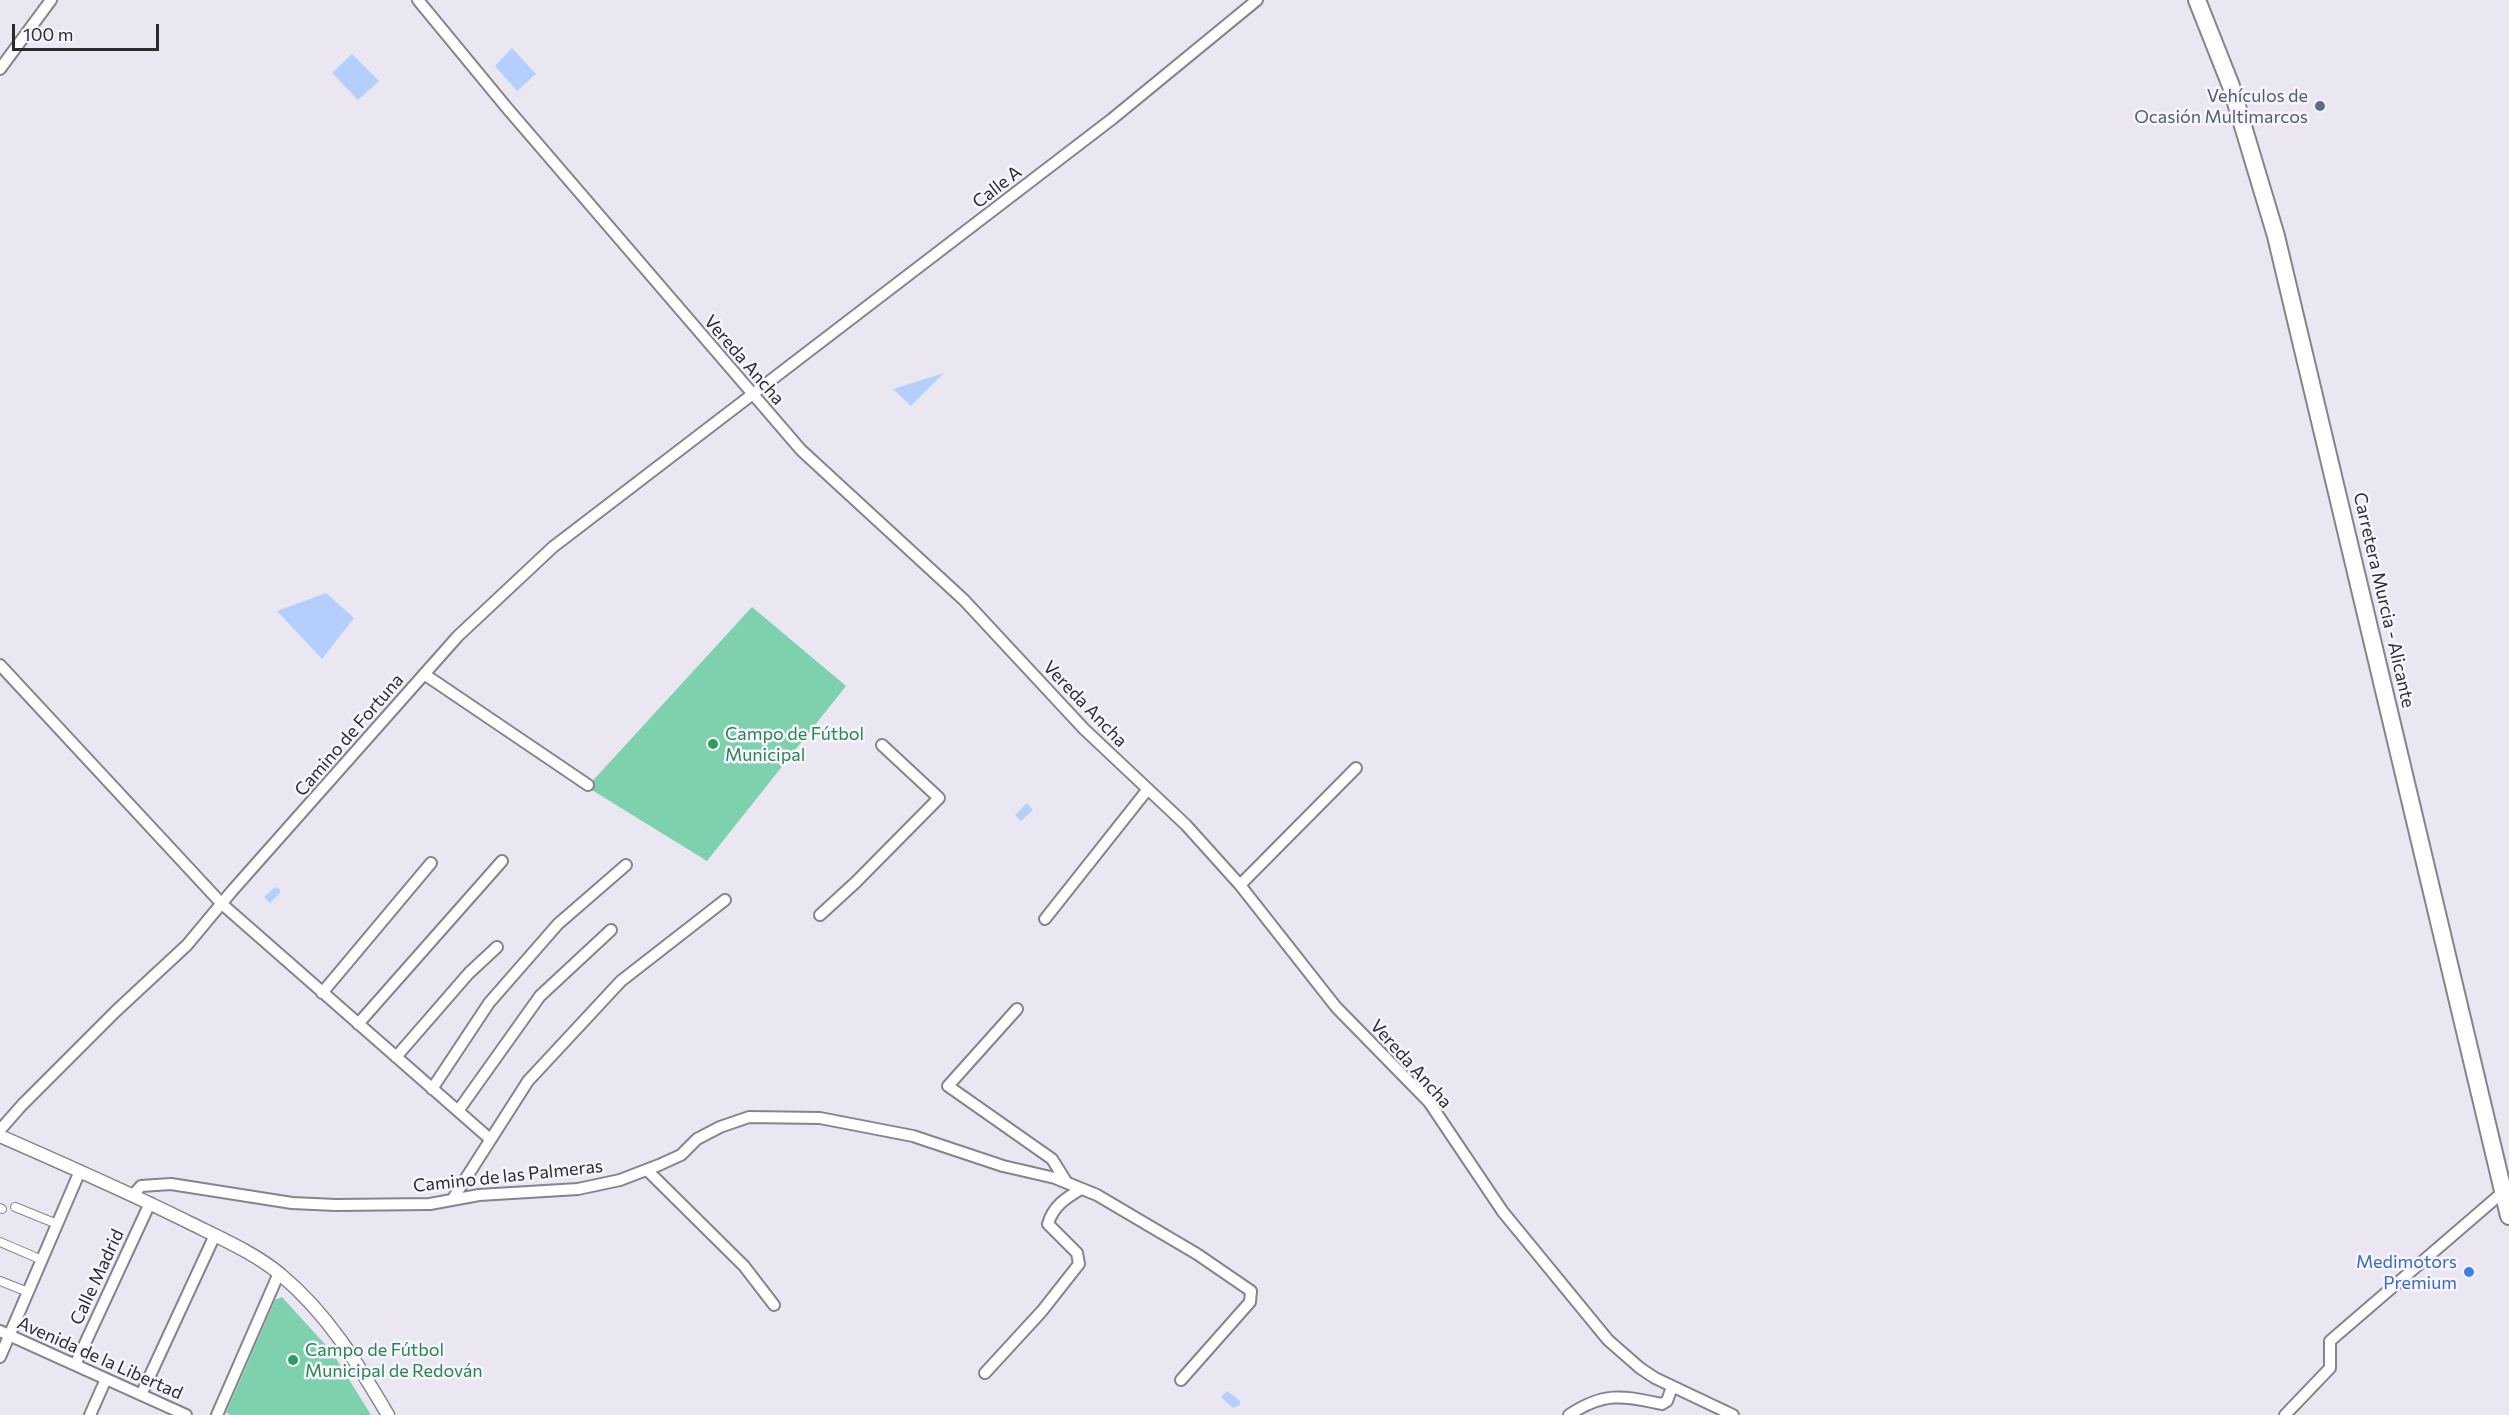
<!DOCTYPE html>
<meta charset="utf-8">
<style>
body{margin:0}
#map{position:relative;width:2509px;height:1415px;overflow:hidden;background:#eae7f2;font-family:Commissioner,sans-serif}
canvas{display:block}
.scale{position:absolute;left:12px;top:24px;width:147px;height:27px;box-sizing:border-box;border:3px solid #2c2b2f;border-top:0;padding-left:8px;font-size:18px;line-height:21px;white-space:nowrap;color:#2c2b2f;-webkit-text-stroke:4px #f7f4fd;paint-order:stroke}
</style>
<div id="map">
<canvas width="2509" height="1415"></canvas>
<div class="scale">100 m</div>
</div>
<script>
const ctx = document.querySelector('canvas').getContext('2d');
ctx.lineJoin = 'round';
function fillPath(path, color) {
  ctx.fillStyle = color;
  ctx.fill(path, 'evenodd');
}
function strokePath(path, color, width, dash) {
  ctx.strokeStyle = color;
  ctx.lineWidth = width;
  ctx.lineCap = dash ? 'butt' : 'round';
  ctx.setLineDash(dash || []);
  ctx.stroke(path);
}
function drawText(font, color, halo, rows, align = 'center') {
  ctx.font = font + ' Commissioner,sans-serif';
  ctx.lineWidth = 5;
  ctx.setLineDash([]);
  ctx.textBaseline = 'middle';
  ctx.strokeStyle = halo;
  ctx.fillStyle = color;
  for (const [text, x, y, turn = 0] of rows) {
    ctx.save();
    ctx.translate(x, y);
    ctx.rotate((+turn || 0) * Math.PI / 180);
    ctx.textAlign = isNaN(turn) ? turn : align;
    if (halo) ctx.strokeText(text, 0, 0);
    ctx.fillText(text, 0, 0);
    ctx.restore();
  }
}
const green = new Path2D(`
 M 752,607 L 846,686 L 707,861 L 587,787 Z
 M 282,1297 L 332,1352 L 371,1415 L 231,1415 L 226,1413 L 275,1300 Z`);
const water = new Path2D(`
 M 512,48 L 536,74 L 517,91 L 495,66 Z
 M 352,54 L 379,81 L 358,100 L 332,73 Z
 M 944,373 L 911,406 L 893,389 Z
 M 326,593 L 354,618 L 322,659 L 277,611 Z
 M 1027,803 L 1033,810 L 1021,821 L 1015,815 Z
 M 275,887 L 280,889 L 280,893 L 270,903 L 264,897 Z
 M 1227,1391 L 1240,1401 L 1240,1405 L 1233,1408 L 1221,1397 Z`);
const pedestrian = new Path2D(`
 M 15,1207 L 57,1224
 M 0,1208 L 2,1209
 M 0,1242 L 42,1260
 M 0,1281 L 28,1292`);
const minor = new Path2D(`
 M 418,0 L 507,108 L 801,450 L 964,600 L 1084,729 L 1186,825 L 1240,885 L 1336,1007 L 1429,1102 L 1503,1212 L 1608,1340 L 1640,1368 L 1655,1378 L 1733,1415
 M 0,69 L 51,0
 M 0,665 L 222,904 L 490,1139
 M 424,674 L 588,785
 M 1240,885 L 1356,768
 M 820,915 L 856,882 L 939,798 L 882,745
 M 1045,919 L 1148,789
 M 322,993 L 431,863
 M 1017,1009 L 948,1086 L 1052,1159 L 1067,1183
 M 358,1024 L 502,861
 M 396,1057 L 469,973 L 497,947
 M 432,1089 L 489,1003 L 558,924 L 626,865
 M 458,1111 L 540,996 L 611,930
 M 0,1130 L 22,1105 L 116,1011 L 187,945 L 232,891 L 458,636 L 553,547 L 1112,119 L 1257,0
 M 647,1170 L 744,1266 L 774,1305
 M 133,1195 L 141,1186 L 171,1184 L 292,1203 L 336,1205 L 430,1204 L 479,1195 L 578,1189 L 620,1180 L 659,1165 L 681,1155 L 697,1139 L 720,1127 L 749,1117 L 820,1118 L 913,1136 L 1003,1166 L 1055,1178 L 1097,1195 L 1197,1254 L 1251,1291 L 1250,1302 L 1181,1380
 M 452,1200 L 528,1081 L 621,981 L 725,900
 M 0,1331 L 186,1415
 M 0,1357 L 80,1171
 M 75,1365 L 150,1203
 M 985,1373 L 1042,1311 L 1079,1264 L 1077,1253 L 1048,1224 C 1053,1206 1066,1198 1081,1189
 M 141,1395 L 215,1235
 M 90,1415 L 106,1379
 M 217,1415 L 279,1273
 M 1569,1415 C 1605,1391 1623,1396 1662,1404 L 1667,1401 L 1672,1387
 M 2285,1415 L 2330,1368 L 2330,1341 L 2503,1192`);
const tertiary = new Path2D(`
 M 0,1136 C 64,1164 128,1192 190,1223 C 218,1237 257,1254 281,1275 C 327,1313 358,1364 388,1415`);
const trunk = new Path2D(`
 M 2197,0 L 2231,86 L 2276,236 L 2509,1216`);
const markers = [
 [2320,106,6,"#5c6f8a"],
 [713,744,6,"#2e9e5b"],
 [2469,1272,6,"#3f7fe0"],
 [293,1360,6,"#2e9e5b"]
];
const serviceNames = [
 ["Vehículos de",2308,96],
 ["Ocasión Multimarcos",2308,117]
];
const streetNames = [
 ["Calle A",997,187,-38],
 ["Vereda Ancha",744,360,49],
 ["Carretera Murcia - Alicante",2384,600,77],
 ["Vereda Ancha",1085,704,46],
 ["Camino de Fortuna",349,735,-49],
 ["Vereda Ancha",1411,1064,48],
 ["Camino de las Palmeras",508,1176,-6],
 ["Calle Madrid",97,1277,-65],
 ["Avenida de la Libertad",100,1358,24]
];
const leisureNames = [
 ["Campo de Fútbol",725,734],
 ["Municipal",725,755],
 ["Campo de Fútbol",305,1350],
 ["Municipal de Redován",305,1371]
];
const shopNames = [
 ["Medimotors",2457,1262],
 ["Premium",2457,1283]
];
fillPath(green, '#7dd2ad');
fillPath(water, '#b5cffd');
strokePath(pedestrian, '#86838d', 10);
strokePath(minor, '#86838d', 14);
strokePath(tertiary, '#86838d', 15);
strokePath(trunk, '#86838d', 20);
strokePath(pedestrian, '#fff', 8);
strokePath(minor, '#fff', 10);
strokePath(tertiary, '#fff', 12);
strokePath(trunk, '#fff', 16);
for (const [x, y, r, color] of markers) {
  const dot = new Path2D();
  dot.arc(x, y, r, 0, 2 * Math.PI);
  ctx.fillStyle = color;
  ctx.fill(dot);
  strokePath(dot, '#f7f4fd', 2);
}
drawText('18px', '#4e5e75', '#f7f4fd', serviceNames, 'right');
drawText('18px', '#2c2b2f', '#f7f4fd', streetNames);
drawText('18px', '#27864d', '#f7f4fd', leisureNames, 'left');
drawText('18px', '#366cbe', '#f7f4fd', shopNames, 'right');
</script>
